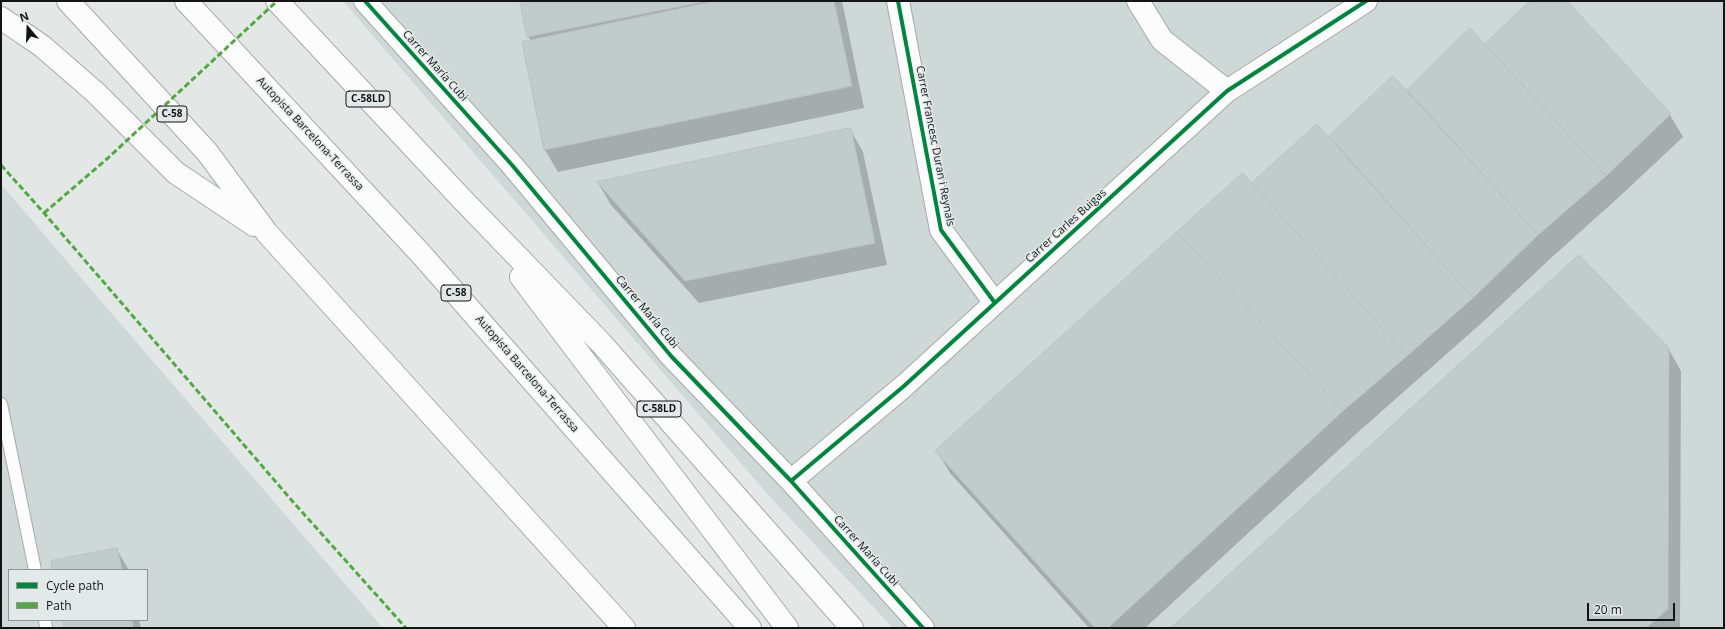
<!DOCTYPE html>
<meta charset="utf-8">
<style>
body{margin:0}
#map{position:relative;width:1725px;height:629px;overflow:hidden;background:#e3e8e7;font-family:"Open Sans",sans-serif}
canvas{display:block}
.frame{position:absolute;inset:0;border:2px solid #131515;pointer-events:none}
.legend{position:absolute;left:8px;top:569px;width:140px;height:52px;box-sizing:border-box;background:#e2e9e8;border:1px solid #8f9494;margin:0;padding:5px 7px;list-style:none;font-size:12px;color:#131515}
.legend li{display:flex;align-items:center;gap:8px;height:20px}
.legend b{width:20px;border:1px solid #8f9494}
.north{position:absolute;left:8px;top:8px;width:40px;height:40px;-webkit-text-stroke:3px #e2e9e8;paint-order:stroke;rotate:341deg;font-size:11px;font-weight:700;line-height:16px;text-align:center;color:#131515}
.north::after{content:'';display:block;margin:auto;width:14px;height:18px;background:#131515;clip-path:polygon(50% 0,100% 100%,50% 72%,0 100%)}
.scale{position:absolute;left:1587px;top:603px;width:88px;height:18px;box-sizing:border-box;border:2px solid #131515;border-top:0;padding-left:5px;font-size:12px;line-height:14px;white-space:nowrap;color:#131515;-webkit-text-stroke:3px #e2e9e8;paint-order:stroke}
</style>
<div id="map">
<canvas width="1725" height="629"></canvas>
<div class="frame"></div>
<ul class="legend">
<li><b style="height:5px;background:#00873e"></b>Cycle path</li>
<li><b style="height:5px;background:#51a942"></b>Path</li>
</ul>
<div class="north">N</div>
<div class="scale">20 m</div>
</div>
<script>
const ctx = document.querySelector('canvas').getContext('2d');
ctx.lineJoin = 'round';
function fillPath(path, color) {
  ctx.fillStyle = color;
  ctx.fill(path, 'evenodd');
}
function strokePath(path, color, width, dash) {
  ctx.strokeStyle = color;
  ctx.lineWidth = width;
  ctx.lineCap = dash ? 'butt' : 'round';
  ctx.setLineDash(dash || []);
  ctx.stroke(path);
}
function drawText(font, color, halo, rows, align = 'center') {
  ctx.font = font + ' "Open Sans",sans-serif';
  ctx.lineWidth = 3;
  ctx.setLineDash([]);
  ctx.textBaseline = 'middle';
  ctx.strokeStyle = halo;
  ctx.fillStyle = color;
  for (const [text, x, y, turn = 0] of rows) {
    ctx.save();
    ctx.translate(x, y);
    ctx.rotate((+turn || 0) * Math.PI / 180);
    ctx.textAlign = isNaN(turn) ? turn : align;
    if (halo) ctx.strokeText(text, 0, 0);
    ctx.fillText(text, 0, 0);
    ctx.restore();
  }
}
const built = new Path2D(`
 M 343,1 L 1724,1 L 1724,628 L 893,628 L 770,497 Z
 M 1,184 L 89,287 L 383,628 L 1,628 ZM 9,570 L 147,570 L 147,620 L 9,620 Z`);
const shadow = new Path2D(`
 M 521,1 L 842,1 L 864,108 L 558,172 L 545,150 L 523,43 L 531,41 L 528,36 Z
 M 1531,1 L 1566,1 L 1670,115 L 1683,137 L 1618,198 L 1551,258 L 1485,320 L 1356,434 L 1145,628 L 1089,628 L 950,473 L 937,451 L 1252,185 L 1317,126 L 1336,146 L 1331,136 L 1407,92 L 1470,30 L 1485,45 Z
 M 850,129 L 863,152 L 887,265 L 699,303 L 611,205 L 598,183 Z
 M 1668,348 L 1681,371 L 1680,628 L 1173,628 Z
 M 117,550 L 129,570 L 53,570 Z
 M 64,620 L 139,620 L 141,628 L 66,628 Z`);
const building = new Path2D(`
 M 520,1 L 707,1 L 527,37 Z
 M 716,1 L 834,1 L 852,86 L 544,150 L 522,42 Z
 M 1530,1 L 1567,1 L 1671,114 L 1606,176 L 1485,44 Z
 M 1470,28 L 1606,176 L 1538,235 L 1407,90 Z
 M 1393,76 L 1538,235 L 1473,298 L 1329,136 Z
 M 1317,124 L 1473,298 L 1407,356 L 1252,183 Z
 M 851,128 L 875,243 L 685,281 L 597,182 Z
 M 1243,173 L 1407,356 L 1343,411 L 1177,232 Z
 M 1177,232 L 1343,411 L 1108,628 L 1095,628 L 935,451 Z
 M 1579,255 L 1669,348 L 1668,609 L 1646,628 L 1171,628 Z
 M 117,548 L 122,570 L 52,570 L 51,561 Z
 M 63,620 L 132,620 L 133,628 L 65,628 Z`);
const service = new Path2D(`
 M 1,404 L 35,570
 M 45,620 L 46,628`);
const minor = new Path2D(`
 M 365,1 L 512,165 L 671,356 L 791,481 L 923,628
 M 898,1 L 941,230 L 995,303
 M 1138,1 L 1162,40 L 1227,91
 M 791,481 L 904,386 L 1227,91 L 1366,1`);
const motorway = new Path2D(`
 M 68,1 L 207,152 L 267,233 L 624,628
 M 186,1 L 421,254 L 750,628
 M 277,1 L 460,197 L 601,343 L 852,628
 M 1,18 L 42,46 L 96,93 L 176,173 L 254,225
 M 521,277 L 787,628`);
const quiet = new Path2D(`
 M 1,165 L 44,213 L 294,503 L 406,628
 M 44,213 L 108,158 L 277,1`);
const cycleway = new Path2D(`
 M 365,1 L 512,165 L 671,356 L 791,481 L 923,628
 M 898,1 L 941,230 L 995,303
 M 791,481 L 904,386 L 1227,91 L 1366,1`);
const shields = [
 [368,99,44],
 [172,114,30],
 [456,293,30],
 [659,409,44]
];
const shieldNames = [
 ["C-58LD",368,99],
 ["C-58",172,114],
 ["C-58",456,293],
 ["C-58LD",659,409]
];
const streetNames = [
 ["Carrer María Cubi",435,66,48],
 ["Autopista Barcelona-Terrassa",310,134,47],
 ["Carrer Francesc Duran i Reynals",935,146,79],
 ["Carrer Carles Buigas",1066,226,-42],
 ["Carrer María Cubi",647,312,50],
 ["Autopista Barcelona-Terrassa",527,374,49],
 ["Carrer María Cubi",866,551,48]
];
fillPath(built, '#ced9d7');
fillPath(shadow, '#0003');
fillPath(building, '#bfccc9');
strokePath(building, '#bdc1c0', 1);
strokePath(service, '#a7aaaa', 14);
strokePath(minor, '#a7aaaa', 24);
strokePath(motorway, '#a7aaaa', 24);
strokePath(service, '#fbfcfb', 12);
strokePath(minor, '#fbfcfb', 22);
strokePath(motorway, '#fbfcfb', 22);
strokePath(quiet, '#51a942', 3, [6, 3]);
strokePath(cycleway, '#00873e', 4);
for (const [x, y, w] of shields) {
  const box = new Path2D();
  box.roundRect(x - w / 2, y - 8, w, 16, 3);
  ctx.fillStyle = '#e2e9e8';
  ctx.fill(box);
  strokePath(box, '#131515', 1);
}
drawText('bold 10px', '#131515', null, shieldNames);
drawText('11px', '#131515', '#e2e9e8', streetNames);
</script>
